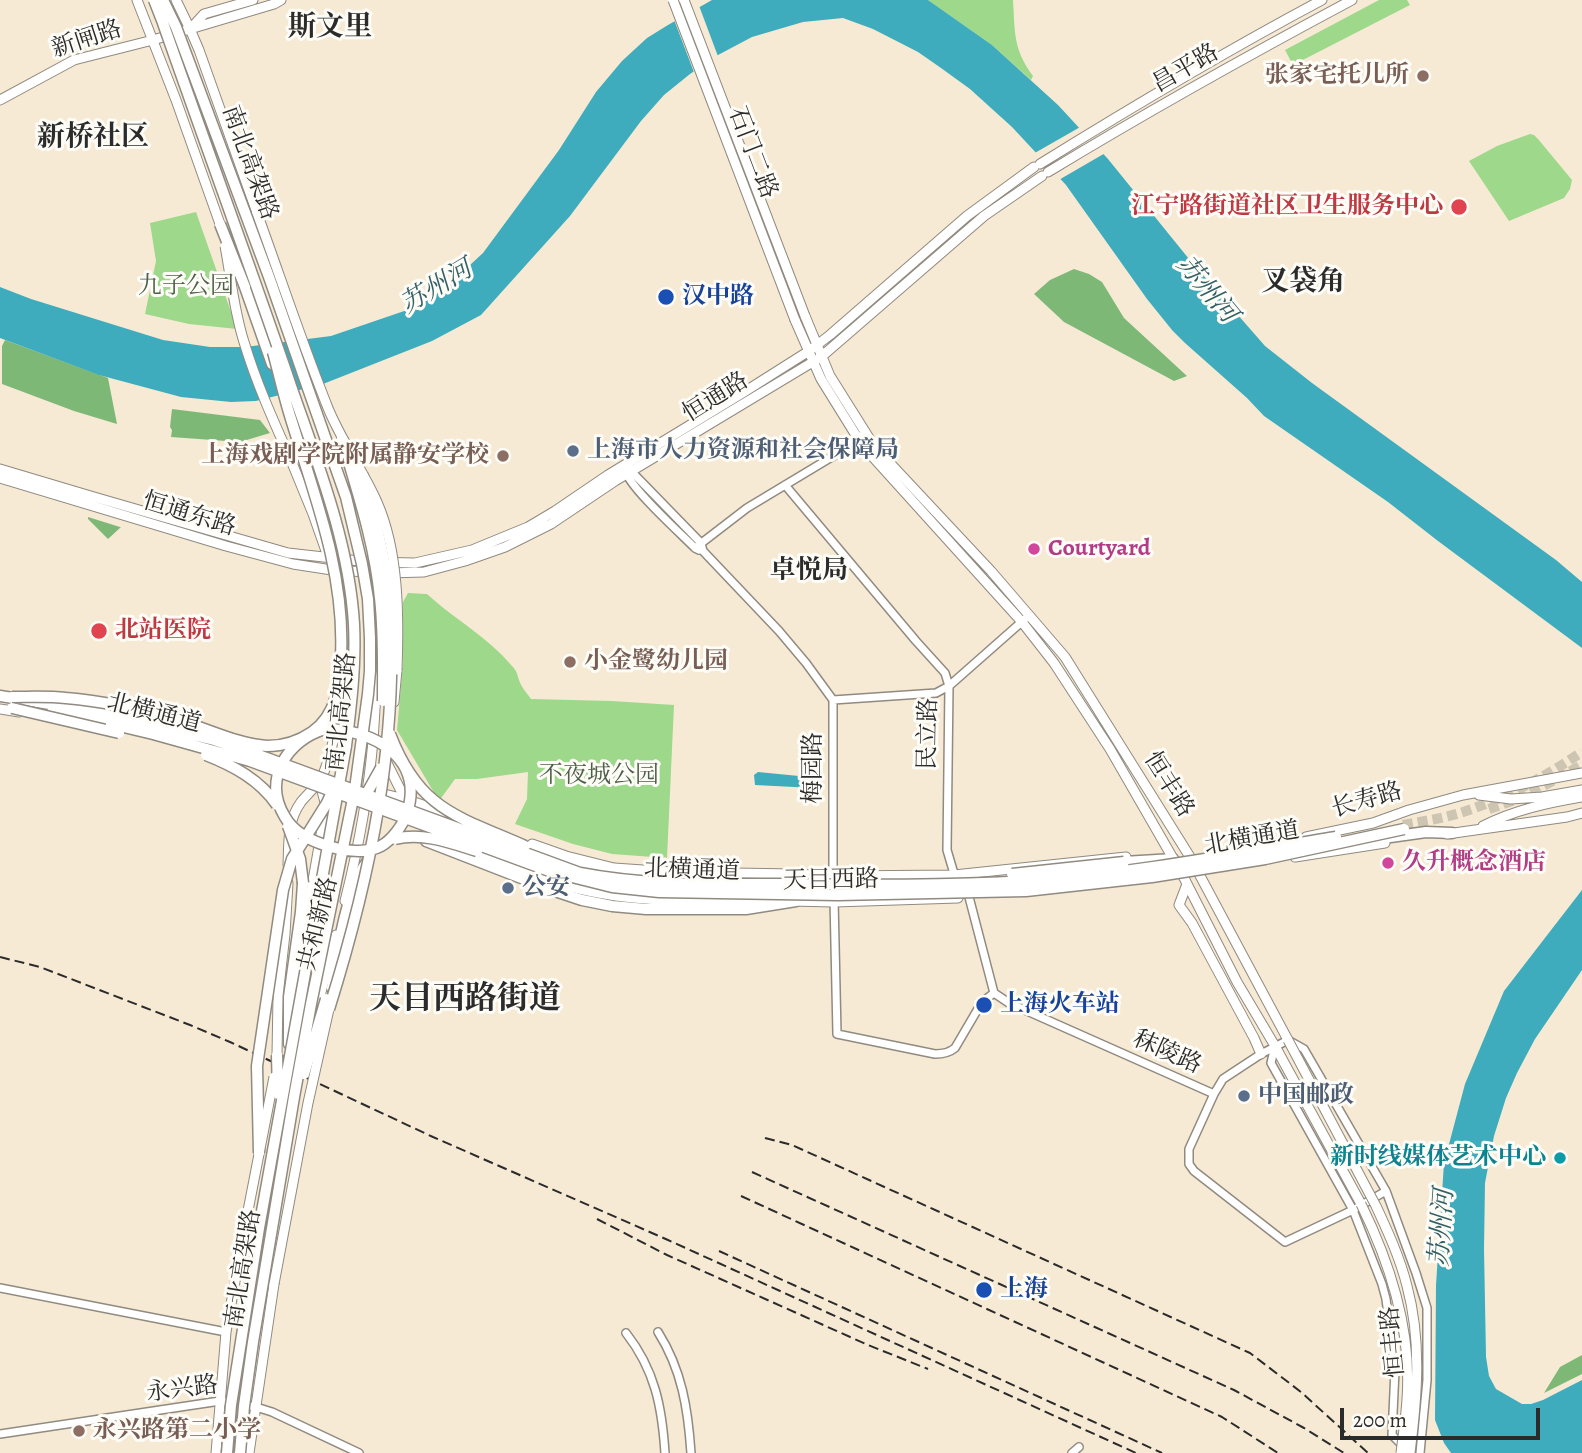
<!DOCTYPE html>
<meta charset="utf-8">
<style>
body{margin:0}
#map{position:relative;width:1582px;height:1453px;overflow:hidden;background:#f6ead4;font-family:Alegreya,serif}
canvas{display:block}
.scale{position:absolute;left:1340px;top:1408px;width:200px;height:32px;box-sizing:border-box;border:4px solid #2b2b2b;border-top:0;padding-left:9px;font-size:21px;line-height:24px;white-space:nowrap;color:#2b2b2b;-webkit-text-stroke:5px #fdfcf7;paint-order:stroke}
</style>
<div id="map">
<canvas width="1582" height="1453"></canvas>
<div class="scale">200 m</div>
</div>
<script>
const ctx = document.querySelector('canvas').getContext('2d');
ctx.lineJoin = 'round';
function fillPath(path, color) {
  ctx.fillStyle = color;
  ctx.fill(path, 'evenodd');
}
function strokePath(path, color, width, dash) {
  ctx.strokeStyle = color;
  ctx.lineWidth = width;
  ctx.lineCap = dash ? 'butt' : 'round';
  ctx.setLineDash(dash || []);
  ctx.stroke(path);
}
function drawText(font, color, halo, rows, align = 'center') {
  ctx.font = font + ' Alegreya,"Noto Serif SC",serif';
  ctx.lineWidth = 6;
  ctx.setLineDash([]);
  ctx.textBaseline = 'middle';
  ctx.strokeStyle = halo;
  ctx.fillStyle = color;
  for (const [text, x, y, turn = 0] of rows) {
    ctx.save();
    ctx.translate(x, y);
    ctx.rotate((+turn || 0) * Math.PI / 180);
    ctx.textAlign = isNaN(turn) ? turn : align;
    if (halo) ctx.strokeText(text, 0, 0);
    ctx.fillText(text, 0, 0);
    ctx.restore();
  }
}
const green = new Path2D(`
 M 928,0 L 1013,0 C 1015,32 1013,49 1033,76 L 1031,80 L 992,45 Z
 M 1379,0 L 1407,0 L 1410,5 L 1293,65 L 1285,50 Z
 M 1530,134 L 1534,135 L 1538,139 L 1572,180 L 1570,189 L 1564,198 L 1509,221 L 1469,161 L 1497,146 Z
 M 196,212 L 237,329 L 189,324 L 145,314 L 156,261 L 150,223 Z
 M 408,593 L 427,594 C 454,619 488,637 512,666 C 517,671 517,674 519,680 C 521,687 527,693 531,699 L 612,701 L 674,705 L 667,858 L 612,854 L 573,844 L 515,824 L 527,799 L 528,772 L 477,779 L 455,779 L 439,801 L 397,730 L 403,663 L 403,602 Z`);
const forest = new Path2D(`
 M 1074,269 L 1089,274 L 1102,282 L 1124,318 L 1187,376 L 1174,381 L 1064,322 L 1034,294 L 1050,280 Z
 M 5,340 L 108,378 L 117,424 L 74,411 L 2,384 L 2,346 Z
 M 172,409 L 260,420 L 270,433 L 240,442 L 171,437 L 172,430 L 170,427 Z
 M 88,517 L 120,527 L 121,527 L 108,539 L 88,519 Z
 M 1582,1355 L 1582,1374 L 1544,1393 L 1560,1367 Z`);
const water = new Path2D(`
 M 712,0 L 928,0 L 992,45 L 1058,105 L 1108,159 L 1189,259 L 1265,346 L 1312,383 L 1556,560 L 1582,582 L 1582,648 L 1438,541 L 1388,502 L 1264,416 L 1247,398 L 1185,343 L 1172,330 L 1147,299 L 1066,185 L 1012,127 L 970,89 L 941,68 L 918,52 L 873,29 L 843,18 L 803,22 L 752,37 L 718,55 L 690,74 L 664,95 L 641,121 L 570,216 L 481,315 L 432,341 L 323,384 L 256,401 L 231,402 L 181,397 L 99,375 L 0,338 L 0,287 L 31,299 L 163,340 L 210,347 L 245,347 L 331,336 L 413,308 L 444,289 L 483,253 L 559,150 L 596,92 L 622,61 L 647,38 L 668,25 Z
 M 758,772 L 809,777 L 813,779 L 814,788 L 755,785 L 754,775 Z
 M 1582,890 L 1582,970 L 1535,1039 L 1517,1073 L 1506,1098 L 1494,1136 L 1485,1183 L 1484,1249 L 1486,1357 L 1489,1376 L 1496,1389 L 1522,1404 L 1531,1404 L 1543,1400 L 1582,1380 L 1582,1453 L 1451,1453 L 1444,1443 L 1435,1420 L 1436,1285 L 1444,1163 L 1465,1084 L 1504,991 Z`);
const pier = new Path2D(`
 M 698,3 L 719,59 L 695,75 L 673,17 Z
 M 1082,126 L 1107,152 L 1057,181 L 1033,154 Z`);
const highwayTunnel = new Path2D(`
 M 1489,809 L 1521,798 L 1582,765
 M 1403,825 C 1424,821 1446,818 1466,811 C 1508,797 1546,776 1582,752`);
const minor = new Path2D(`
 M 625,470 C 629,487 680,533 695,548 L 699,550
 M 630,470 L 701,543 L 703,551 L 779,631 L 806,663 L 833,700 L 833,880
 M 785,485 L 916,641 L 945,673 L 949,686 L 947,850 L 955,877
 M 695,548 L 747,508 L 840,452 L 859,436
 M 833,700 L 936,693 L 949,686 L 1025,619
 M 964,890 L 969,897 L 994,993
 M 834,899 L 837,1034 L 935,1054 C 943,1054 949,1053 955,1048 L 982,1002 L 994,993
 M 994,993 L 1009,1003 L 1214,1094
 M 1275,1046 L 1271,1063 L 1353,1210 L 1382,1284 L 1386,1299 L 1395,1370 L 1392,1435 L 1405,1448
 M 1386,1191 L 1353,1210 L 1285,1242 L 1194,1171 L 1189,1164 L 1189,1149 L 1214,1094 L 1223,1079 L 1261,1054 L 1288,1040 L 1304,1049 L 1386,1191 L 1416,1273 L 1427,1308 L 1427,1380 L 1420,1453
 M 0,1288 L 226,1332
 M 658,1332 C 682,1370 688,1409 691,1453
 M 626,1333 C 655,1370 662,1407 665,1453
 M 0,1434 L 220,1401 L 256,1407 L 272,1412 L 359,1453
 M 1072,1453 L 1079,1447`);
const major = new Path2D(`
 M 137,0 L 176,100 L 220,224
 M 176,0 L 190,29 L 199,50 L 257,213
 M 192,27 L 204,14 L 253,0
 M 0,100 L 74,60 L 153,40 L 274,4 L 281,0
 M 1040,164 C 1132,107 1226,51 1322,0
 M 1048,172 C 1147,112 1249,55 1352,0
 M 805,316 L 830,376 L 874,446 L 991,571 L 1065,657 L 1190,857 L 1288,1040
 M 795,320 L 821,379 L 862,445 L 1022,622 L 1054,663 L 1110,749 L 1182,874 L 1237,982 L 1275,1046 L 1361,1204
 M 290,458 L 313,514 L 326,551
 M 0,469 L 94,497 L 288,553 L 368,562 L 415,563 L 472,550 L 528,527 L 555,511 L 608,475 L 741,394 L 809,351 L 830,335 L 967,216 L 1034,167
 M 0,478 L 226,546 L 293,564 L 332,570 L 367,572
 M 388,573 L 424,572 L 465,561 L 505,547 L 551,524 L 615,481 L 821,357 L 984,216 L 1042,176
 M 394,702 L 397,670
 M 0,709 L 19,712
 M 385,759 L 405,799
 M 376,792 L 405,799 L 447,813
 M 1479,795 L 1511,799 L 1542,797 L 1582,790
 M 1483,826 C 1514,810 1547,803 1582,797
 M 1447,834 L 1567,817 L 1582,813
 M 1306,837 L 1373,823 L 1409,810 L 1463,795 L 1582,773
 M 532,844 L 566,856 L 614,868 L 672,872 L 796,874 L 833,876 L 954,875 L 1126,857
 M 473,849 L 531,873
 M 1295,857 L 1385,843
 M 288,865 C 289,843 287,821 301,802 C 309,792 319,785 324,772 C 334,747 337,719 341,692
 M 561,884 C 627,905 707,901 776,901
 M 1187,884 L 1179,905 L 1192,923 L 1254,1038 L 1261,1054
 M 345,901 C 373,790 384,686 370,572
 M 790,901 L 834,902 L 958,898
 M 295,1000 L 305,926 L 326,806 L 322,791 L 322,783
 M 293,1014 L 301,1021 L 312,1021 L 315,1015 L 336,935
 M 277,1055 L 278,996 L 285,934 L 288,883
 M 216,1453 L 226,1332 L 245,1226
 M 249,1453 L 274,1284`);
const highway = new Path2D(`
 M 245,287 L 272,364
 M 291,326 L 306,360
 M 0,696 L 68,707 L 113,716
 M 51,713 L 111,724
 M 1376,839 L 1426,832 L 1452,833
 M 426,841 L 555,891 L 582,900 L 612,906 L 646,909 L 746,909 L 796,901
 M 528,847 C 548,855 569,864 590,869 C 619,875 648,875 677,880
 M 1124,862 L 1173,859
 M 525,870 L 554,879 L 590,885
 M 332,988 C 336,956 347,887 367,862
 M 289,1044 L 289,997 L 301,912 L 303,883`);
const rail = new Path2D(`
 M 0,957 L 40,967 L 190,1025 L 230,1042 L 433,1137 L 668,1240 L 1136,1453
 M 765,1138 L 792,1145 L 1250,1353 L 1301,1392 L 1368,1453
 M 752,1172 L 1234,1390 L 1304,1428 L 1344,1453
 M 741,1196 L 1222,1417 L 1278,1453
 M 597,1219 L 667,1255 L 868,1345 L 928,1369
 M 719,1251 L 1162,1453`);
const majorBridge = new Path2D(`
 M 673,0 L 795,320
 M 684,0 L 805,316
 M 257,213 C 280,276 301,340 326,403 C 339,438 362,468 377,502 C 399,552 399,617 397,670
 M 225,246 C 231,278 234,311 244,342 C 256,382 273,420 290,458
 M 1288,1040 L 1376,1206 C 1388,1232 1400,1258 1407,1286 C 1422,1342 1417,1397 1410,1453
 M 1361,1204 C 1391,1265 1412,1331 1407,1399 C 1406,1417 1403,1435 1401,1453
 M 245,1226 L 274,1077
 M 274,1284 L 308,1103 L 329,1009`);
const highwayBridge = new Path2D(`
 M 154,0 L 163,23 C 205,143 249,263 290,383 C 317,462 349,541 354,624 C 356,665 351,706 346,746 L 259,1228 L 231,1405 L 227,1453
 M 163,0 L 176,27 L 201,94 L 269,277 L 346,497 L 362,564 L 368,599 L 370,638 L 370,671 L 368,694 L 355,789 L 311,1004 L 294,1097 L 253,1342 L 244,1406 L 240,1453
 M 220,224 L 245,287
 M 342,439 C 357,491 375,544 380,598 C 384,632 383,667 383,701
 M 12,697 C 30,697 48,696 66,698 C 104,701 143,710 180,721 C 209,729 237,744 267,746 C 283,746 299,741 312,732 C 337,715 340,684 341,656 C 345,573 315,497 291,419 C 284,397 279,374 273,352
 M 12,708 L 119,733
 M 113,716 L 214,740 L 253,753 L 580,873 C 646,886 714,884 781,884 C 863,885 945,886 1026,881 C 1130,874 1233,854 1336,837
 M 111,724 L 153,734 L 250,761 L 552,872 L 612,887 L 659,892 L 838,895 L 1026,891 L 1152,877 L 1265,859 L 1404,829
 M 325,729 C 373,729 425,758 407,813 C 403,825 392,840 381,846 C 366,854 344,851 328,846 C 311,841 294,833 285,817 C 262,780 287,740 325,729 Z
 M 390,734 C 419,810 457,816 525,846
 M 206,755 C 234,766 260,780 277,805
 M 363,800 L 381,768
 M 288,826 L 300,859 L 303,883
 M 395,839 C 423,832 451,843 477,851
 M 1012,874 L 1124,862
 M 329,1009 C 370,878 400,738 389,599 C 386,557 374,515 362,474
 M 277,1055 L 278,1094
 M 304,1074 L 326,999
 M 259,1153 L 257,1066 L 283,890 L 292,859 L 327,803 L 335,785`);
const markers = [
 [1423,76,7,"#8d6e63"],
 [1459,207,9,"#e0444e"],
 [666,297,9,"#1a4fb4"],
 [573,451,7,"#5c6f8a"],
 [503,456,7,"#8d6e63"],
 [1034,549,7,"#d1479c"],
 [99,631,9,"#e0444e"],
 [570,662,7,"#8d6e63"],
 [1388,863,7,"#d1479c"],
 [508,888,7,"#5c6f8a"],
 [984,1005,9,"#1a4fb4"],
 [1244,1096,7,"#5c6f8a"],
 [1560,1158,7,"#0f9aa8"],
 [984,1290,9,"#1a4fb4"],
 [79,1431,7,"#8d6e63"]
];
const streetNames = [
 ["新闸路",87,40,-18],
 ["昌平路",1186,69,-30],
 ["石门二路",752,153,69],
 ["南北高架路",249,163,70],
 ["恒通路",716,398,-32],
 ["恒通东路",189,515,17],
 ["南北高架路",342,712,-84],
 ["北横通道",154,714,14],
 ["民立路",929,734,-89],
 ["梅园路",814,768,-90],
 ["恒丰路",1168,785,58],
 ["长寿路",1367,801,-16],
 ["北横通道",1252,839,-10],
 ["北横通道",692,871,2],
 ["天目西路",831,881,-1],
 ["共和新路",319,924,-76],
 ["秣陵路",1167,1053,24],
 ["南北高架路",244,1269,-81],
 ["恒丰路",1394,1342,-95],
 ["永兴路",182,1390,-7]
];
const educationNames = [
 ["张家宅托儿所",1409,76],
 ["上海戏剧学院附属静安学校",489,456],
 ["小金鹭幼儿园",584,662,"left"],
 ["永兴路第二小学",93,1431,"left"]
];
const healthNames = [
 ["江宁路街道社区卫生服务中心",1443,207],
 ["北站医院",115,631,"left"]
];
const parkNames = [
 ["九子公园",186,287],
 ["不夜城公园",599,776]
];
const transitNames = [
 ["汉中路",682,297],
 ["上海火车站",1000,1005],
 ["上海",1000,1290]
];
const serviceNames = [
 ["上海市人力资源和社会保障局",587,451],
 ["公安",522,888],
 ["中国邮政",1258,1096]
];
const hotelNames = [
 ["Courtyard",1048,549],
 ["久升概念酒店",1402,863]
];
const cultureNames = [
 ["新时线媒体艺术中心",1546,1158]
];
const waterNames = [
 ["苏州河",437,288,-31],
 ["苏州河",1206,290,50],
 ["苏州河",1443,1228,-86]
];
const neighbourhoodNames = [
 ["卓悦局",809,572]
];
const quarterNames = [
 ["斯文里",330,28],
 ["新桥社区",93,138],
 ["叉袋角",1303,283]
];
const districtNames = [
 ["天目西路街道",465,1000]
];
fillPath(green, '#9dd88b');
fillPath(forest, '#7eb877');
fillPath(water, '#3eacbc');
fillPath(pier, '#f6ead4');
strokePath(highwayTunnel, '#cdc4b2', 10, [10, 5]);
strokePath(minor, '#908a80', 10);
strokePath(major, '#908a80', 11);
strokePath(highway, '#908a80', 13);
strokePath(minor, '#fff', 7);
strokePath(major, '#fff', 9);
strokePath(highway, '#fff', 10);
strokePath(rail, '#2b2b2b', 2, [10, 5]);
strokePath(majorBridge, '#908a80', 11, []);
strokePath(highwayBridge, '#908a80', 13, []);
strokePath(majorBridge, '#fff', 9);
strokePath(highwayBridge, '#fff', 10);
for (const [x, y, r, color] of markers) {
  const dot = new Path2D();
  dot.arc(x, y, r, 0, 2 * Math.PI);
  ctx.fillStyle = color;
  ctx.fill(dot);
  strokePath(dot, '#fdfcf7', 2.5);
}
drawText('24px', '#2b2b2b', '#fdfcf7', streetNames);
drawText('bold 24px', '#785e54', '#fdfcf7', educationNames, 'right');
drawText('bold 24px', '#be3a42', '#fdfcf7', healthNames, 'right');
drawText('24px', '#4d5f48', '#fdfcf7', parkNames);
drawText('bold 24px', '#164399', '#fdfcf7', transitNames, 'left');
drawText('bold 24px', '#4e5e75', '#fdfcf7', serviceNames, 'left');
drawText('bold 24px', '#b23c85', '#fdfcf7', hotelNames, 'left');
drawText('bold 24px', '#0d838f', '#fdfcf7', cultureNames, 'right');
drawText('italic 26px', '#335f65', '#fdfcf7', waterNames);
drawText('bold 26px', '#2b2b2b', '#fdfcf7', neighbourhoodNames);
drawText('bold 28px', '#2b2b2b', '#fdfcf7', quarterNames);
drawText('bold 32px', '#2b2b2b', '#fdfcf7', districtNames);
</script>
